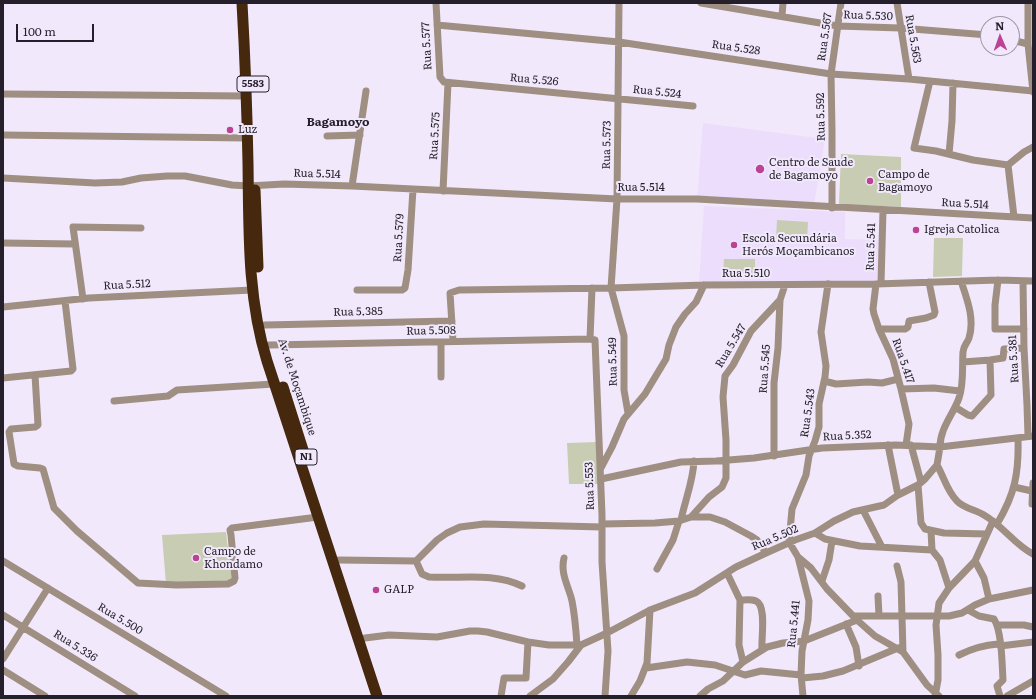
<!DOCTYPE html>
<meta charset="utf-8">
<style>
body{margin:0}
#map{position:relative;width:1036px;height:699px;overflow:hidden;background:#f1e9fb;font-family:Literata,serif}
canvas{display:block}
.frame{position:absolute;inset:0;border:4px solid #241f2a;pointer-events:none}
.north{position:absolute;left:980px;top:16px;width:40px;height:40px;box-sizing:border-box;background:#f1e9fb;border:1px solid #9f98a7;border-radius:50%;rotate:358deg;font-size:11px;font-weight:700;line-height:16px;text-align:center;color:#241f2a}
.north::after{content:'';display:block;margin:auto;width:14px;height:18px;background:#bc4294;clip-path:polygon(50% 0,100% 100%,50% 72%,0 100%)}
.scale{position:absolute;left:16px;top:24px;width:78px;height:18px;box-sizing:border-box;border:2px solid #241f2a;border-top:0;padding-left:5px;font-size:12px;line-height:14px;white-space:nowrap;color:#241f2a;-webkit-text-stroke:3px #f1e9fb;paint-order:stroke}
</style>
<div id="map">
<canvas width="1036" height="699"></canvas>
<div class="frame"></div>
<div class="north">N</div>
<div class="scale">100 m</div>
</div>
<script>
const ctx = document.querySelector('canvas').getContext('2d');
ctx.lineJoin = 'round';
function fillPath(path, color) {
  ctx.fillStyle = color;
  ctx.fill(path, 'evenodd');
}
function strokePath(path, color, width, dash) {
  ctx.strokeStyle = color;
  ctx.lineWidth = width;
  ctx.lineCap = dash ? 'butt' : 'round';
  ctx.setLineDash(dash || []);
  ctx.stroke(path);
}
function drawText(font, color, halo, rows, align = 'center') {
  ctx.font = font + ' Literata,serif';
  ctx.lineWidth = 4;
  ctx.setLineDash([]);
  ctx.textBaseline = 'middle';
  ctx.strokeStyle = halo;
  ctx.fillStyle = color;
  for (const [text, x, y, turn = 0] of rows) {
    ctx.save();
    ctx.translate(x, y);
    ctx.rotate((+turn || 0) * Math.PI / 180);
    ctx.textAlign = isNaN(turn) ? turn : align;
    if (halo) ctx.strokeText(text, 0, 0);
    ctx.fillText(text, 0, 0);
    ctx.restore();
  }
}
const built = new Path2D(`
 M 703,123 L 825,139 L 814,205 L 697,199 Z
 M 704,206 L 845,212 L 845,239 L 879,240 L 878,283 L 699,283 Z`);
const green = new Path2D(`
 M 841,154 L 901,157 L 901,207 L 839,204 Z
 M 777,220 L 808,222 L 807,240 L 776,239 Z
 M 934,238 L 963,238 L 962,276 L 933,277 Z
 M 724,259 L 755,259 L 755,274 L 723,274 Z
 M 598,442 L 599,484 L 569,484 L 567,443 Z
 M 226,532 L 232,581 L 166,584 L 162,535 Z`);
const minor = new Path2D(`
 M 436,3 L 440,77 L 444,82 L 693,106
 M 619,3 L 617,199 L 611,288 L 624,336 L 624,390 L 628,413
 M 701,3 L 838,26 L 900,28 L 988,35
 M 897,3 L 909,79
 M 1028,3 L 1028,44 L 1033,92
 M 782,16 L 783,3
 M 437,25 L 619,42 L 831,74 L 909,79 L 1033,91
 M 1012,40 L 1028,44
 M 930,81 L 914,148 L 936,151 L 973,160 L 1008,165
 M 3,94 L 246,96
 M 3,135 L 247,138
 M 327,136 L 360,135
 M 949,154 L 952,121 L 953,83
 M 1008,165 L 1014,217
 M 1008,165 L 1024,152 L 1033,147
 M 3,178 L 95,183 L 122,182 L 141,178 L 167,176 L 185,176 L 232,185 L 248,186 L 284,184 L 352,186 L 617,199 L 697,199 L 1033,218
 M 352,186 L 366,91
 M 443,191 L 448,83
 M 832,208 L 832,130 L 831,74 L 841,3
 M 3,243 L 75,244
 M 998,280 L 995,305 L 995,329 L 1024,329
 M 1023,281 L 1024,348 L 1027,405 L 1028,436
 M 828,284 L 821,332 L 826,366 L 825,377 L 819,404 L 819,427 L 815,441 L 809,456 L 806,475 L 792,509 L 789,542 L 798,557 L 811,568 L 827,589 L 857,620 L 875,636 L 903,652 L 927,685 L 939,696
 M 876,284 L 873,309 L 874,314 L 879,329 L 893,359 L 901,389 L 909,424 L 906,445
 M 881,284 L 883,210
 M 357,290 L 402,290 L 405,288 L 408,270 L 413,189
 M 83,299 L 73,227 L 141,228
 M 3,307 L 89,298 L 252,290
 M 265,325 L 452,321
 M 879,329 L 905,329 L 908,327 L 909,321 L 926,318 L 934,315 L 935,312 L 929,282
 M 590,339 L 592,288
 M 453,341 L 450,293 L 459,290 L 611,288 L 704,285 L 876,284 L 998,280 L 1033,281
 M 441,342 L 441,377
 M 269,345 L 590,339 L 595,340 L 602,515 L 602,562 L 608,651 L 605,696
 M 963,362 L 990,360 L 1003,358 L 1004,349 L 1024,348
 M 35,375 L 38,425 L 35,427 L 11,429 L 9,432 L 14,464 L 18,466 L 40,468 L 43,469 L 54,508 L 77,531 L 138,583 L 177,585 L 228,584 L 234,581 L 235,578 L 231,535 L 230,530 L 232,528 L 318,517
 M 3,378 L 71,371 L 73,369 L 65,301
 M 824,381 L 836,384 L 868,382 L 882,383 L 898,379
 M 901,389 L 934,388 L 960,391
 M 114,401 L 168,396 L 177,390 L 274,384
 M 955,407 L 968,415 L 972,416 L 991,395 L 990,360
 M 888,445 L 898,495
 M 911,445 L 921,482
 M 774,456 L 774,383 L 778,348 L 780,300 L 785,285
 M 937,465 C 944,477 947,491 957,501 C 963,508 976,510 984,515 C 1003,526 1015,545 1033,554
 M 601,468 L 612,447 L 624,419 L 645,394 L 666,359 L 669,345 L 676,327 L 685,314 L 696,302 L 704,285
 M 601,479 L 681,462 L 716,461 L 754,458 L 822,448 L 896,445 L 940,447 C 940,428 953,415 959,398 C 964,384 962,367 963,352 C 964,344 967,344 969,338 C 975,319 967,299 961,281
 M 918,485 L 921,523 L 925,529 L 944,533 L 987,534
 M 1014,487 L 1032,491
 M 1032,504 L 1033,483
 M 863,510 L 882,547
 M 691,517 L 709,497 L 722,487 L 726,478 L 726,440 L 723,397 L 725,376 L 733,365 L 751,331 L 780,300
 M 681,520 C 685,500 693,482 694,461
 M 602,524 L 655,523 L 679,521 L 691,517 L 710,517 L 725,522 L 751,536 L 757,540 L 766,553
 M 997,524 C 1015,494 1019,473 1018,438
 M 931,531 L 932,550
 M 815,533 L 825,539 L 860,546 L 932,550 L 940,560 L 949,588
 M 798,557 L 809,601 L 808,620 L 802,651 L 801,675 L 803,696
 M 564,558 C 560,574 569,587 572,601 C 575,616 576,630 577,645
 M 339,560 L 416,561 L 437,540 L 447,533 L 460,527 L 484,524 L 602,527
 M 3,561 L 226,696
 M 416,561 L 422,574 L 429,577 C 460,579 493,572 522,586
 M 975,561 L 984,578 L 989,599
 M 897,566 L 901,582 L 903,652
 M 657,569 L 673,540 L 679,521
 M 727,573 L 740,600 L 739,645 L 743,662
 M 822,581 L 829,560 L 832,541
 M 878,596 L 879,616
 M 740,600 C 745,600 751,599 756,601 C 767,606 761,638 762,649
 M 968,610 L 979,616 L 994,619 C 1002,632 1002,664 1003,680 L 997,686 L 1000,696
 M 3,615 L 135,696
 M 854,616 L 949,616 L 962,613 L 975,605 L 989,599 L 1033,590
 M 846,624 L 856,647 L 859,666
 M 997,625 L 1024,625 L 1033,627
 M 365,638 L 389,635 L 437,637 L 470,631 L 478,631 L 487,632 L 528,642 L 549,645 L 581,645
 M 959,655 C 971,649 984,645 998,644 L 1000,646 L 1033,642
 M 3,659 L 48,588
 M 646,668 L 687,662 L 715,665 L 745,675 L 761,671 L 801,675
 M 3,670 L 45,696
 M 802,678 L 823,676 L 843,671 L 898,648
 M 501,696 L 504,678 L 526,678 L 528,642
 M 530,696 L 553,679 L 568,662 L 581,645 L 607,633 L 650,610 L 695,593 L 736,567 L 766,553 L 795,540 L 815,533 L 834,521 L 853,512 L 884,505 L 898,495 L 918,485 L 925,479 L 937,465 L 940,447 L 1033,436
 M 631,696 L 640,681 L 647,663 L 650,610
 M 700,696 L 708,689 L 723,681 L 743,662 L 767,647 L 783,643 L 804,641 L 857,620
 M 935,696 L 938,680 L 938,655 L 936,625 L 939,603 L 949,588 L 975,561 L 993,521
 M 1007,696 L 1033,681`);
const highway = new Path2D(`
 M 242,3 C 245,56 247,110 248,163 C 249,230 247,297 267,361 L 377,696
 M 255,190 L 258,267
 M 283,387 L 303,450`);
const markers = [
 [230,130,4,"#bc4294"],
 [760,169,5,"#bc4294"],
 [870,181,4,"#bc4294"],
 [916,230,4,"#bc4294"],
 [734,245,4,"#bc4294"],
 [196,558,4,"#bc4294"],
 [376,590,4,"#bc4294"]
];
const shields = [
 [253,84,32],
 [306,457,22]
];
const shieldNames = [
 ["5583",253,84],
 ["N1",306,457]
];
const streetNames = [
 ["Rua 5.530",868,16,2],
 ["Rua 5.567",825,37,-82],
 ["Rua 5.563",913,39,80],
 ["Rua 5.577",427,46,-93],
 ["Rua 5.528",736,48,8],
 ["Rua 5.526",534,80,5],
 ["Rua 5.524",657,92,6],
 ["Rua 5.592",821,117,-91],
 ["Rua 5.575",435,136,-87],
 ["Rua 5.573",607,145,-89],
 ["Rua 5.514",317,174,2],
 ["Rua 5.514",641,188],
 ["Rua 5.514",965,204,3],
 ["Rua 5.579",399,238,-87],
 ["Rua 5.541",871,247,-88],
 ["Rua 5.510",746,274],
 ["Rua 5.512",127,285,-3],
 ["Rua 5.385",358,312,-1],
 ["Rua 5.508",431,331,-1],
 ["Rua 5.547",731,346,-59],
 ["Rua 5.381",1014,359,-93],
 ["Rua 5.417",903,361,71],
 ["Rua 5.549",613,362,-91],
 ["Rua 5.545",765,369,-86],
 ["Av. de Moçambique",297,387,72],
 ["Rua 5.543",808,413,-82],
 ["Rua 5.352",847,436,-3],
 ["Rua 5.553",590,486,-92],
 ["Rua 5.502",775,538,-23],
 ["Rua 5.500",120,619,31],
 ["Rua 5.441",794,624,-84],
 ["Rua 5.336",75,646,32]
];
const poiNames = [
 ["Luz",238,130],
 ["Centro de Saude",769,163],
 ["de Bagamoyo",769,176],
 ["Campo de",878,175],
 ["Bagamoyo",878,188],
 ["Igreja Catolica",924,230],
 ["Escola Secundária",742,239],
 ["Herós Moçambicanos",742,252],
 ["Campo de",204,552],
 ["Khondamo",204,565],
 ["GALP",384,590]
];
const neighbourhoodNames = [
 ["Bagamoyo",338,122]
];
fillPath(built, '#ebddfb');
fillPath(green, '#c7ccb2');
strokePath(minor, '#9f8e82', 7);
strokePath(highway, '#45280e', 11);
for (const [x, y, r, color] of markers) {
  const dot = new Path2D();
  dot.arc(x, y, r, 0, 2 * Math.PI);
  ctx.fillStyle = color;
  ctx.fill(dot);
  strokePath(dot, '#f1e9fb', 1.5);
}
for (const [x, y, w] of shields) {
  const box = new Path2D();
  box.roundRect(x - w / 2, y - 8, w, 16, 3);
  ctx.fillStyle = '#f1e9fb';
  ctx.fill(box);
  strokePath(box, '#241f2a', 1);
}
drawText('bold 10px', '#241f2a', null, shieldNames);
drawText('11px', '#241f2a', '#f1e9fb', streetNames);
drawText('11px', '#241f2a', '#f1e9fb', poiNames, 'left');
drawText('bold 12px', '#241f2a', '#f1e9fb', neighbourhoodNames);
</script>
